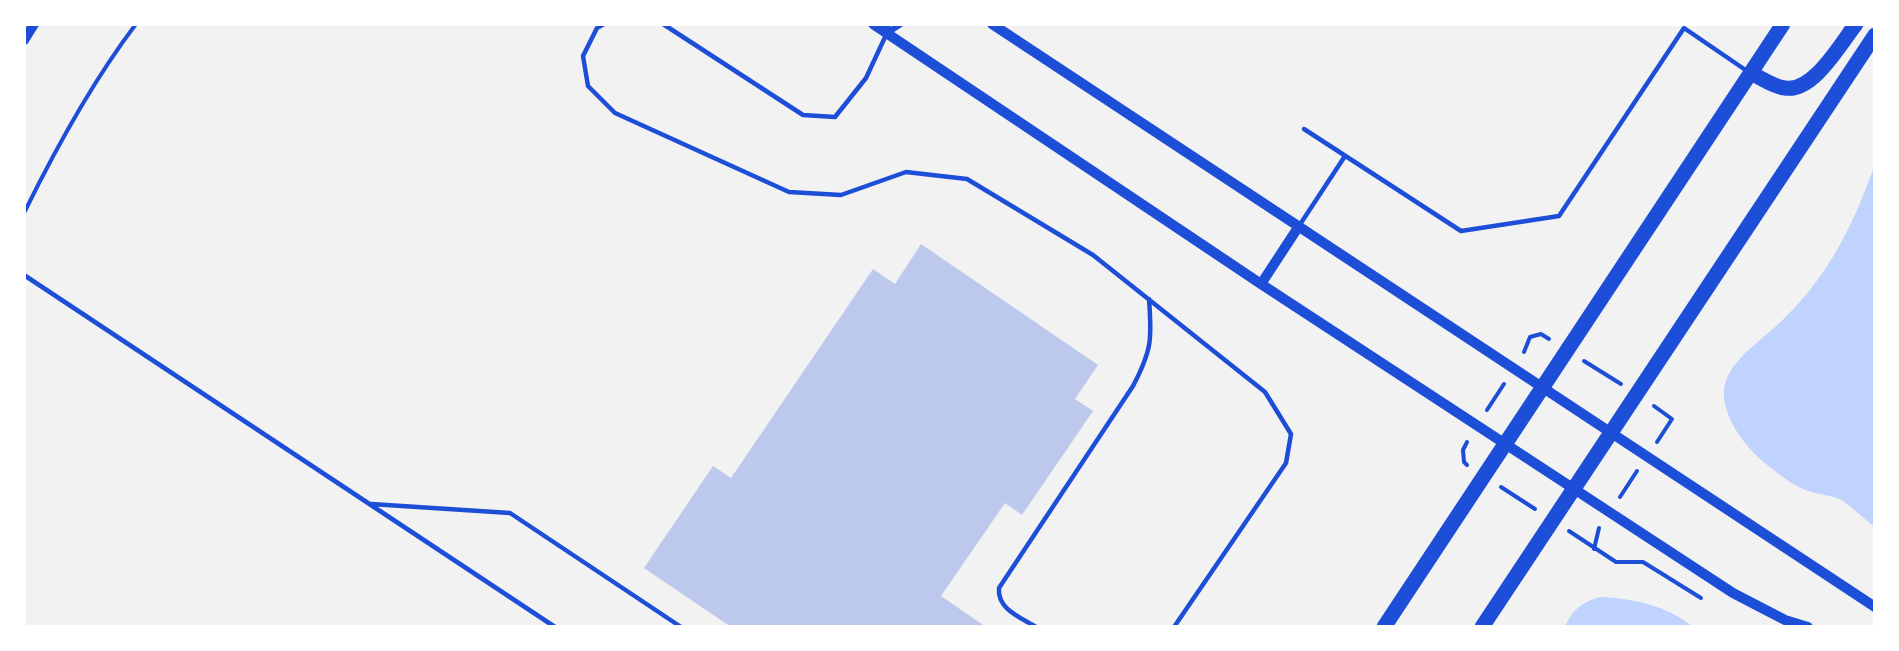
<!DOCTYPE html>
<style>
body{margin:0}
#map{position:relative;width:1899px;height:651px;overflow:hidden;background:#f2f2f2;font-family:"Open Sans",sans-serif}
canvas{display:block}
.frame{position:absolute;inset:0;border:26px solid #fff;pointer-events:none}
</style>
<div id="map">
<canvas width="1899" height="651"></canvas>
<div class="frame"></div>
</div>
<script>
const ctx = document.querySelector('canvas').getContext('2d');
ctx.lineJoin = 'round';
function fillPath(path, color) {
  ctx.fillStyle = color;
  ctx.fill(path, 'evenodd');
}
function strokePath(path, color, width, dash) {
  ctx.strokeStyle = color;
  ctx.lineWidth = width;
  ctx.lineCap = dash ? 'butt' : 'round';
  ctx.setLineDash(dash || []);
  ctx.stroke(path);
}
const water = new Path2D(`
 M 1875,164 L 1875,527 C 1864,519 1854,509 1843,501 C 1834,495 1819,495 1808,491 C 1793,486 1779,474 1766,464 C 1747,449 1722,417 1724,391 C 1726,364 1755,345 1774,328 C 1826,281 1852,229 1875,164 Z
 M 1600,597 C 1632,598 1668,606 1693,627 L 1565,627 C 1573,609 1581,603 1600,597 Z`);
const building = new Path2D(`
 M 921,244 L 1098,365 L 1075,399 L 1093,411 L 1022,515 L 1005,503 L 941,596 L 986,627 L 731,627 L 644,568 L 713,466 L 731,478 L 873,269 L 895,284 Z`);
const path = new Path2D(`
 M 25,211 C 57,146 92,82 136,24
 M 1524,352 L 1530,337 L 1541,334 L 1549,339
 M 1584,361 L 1621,384
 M 1654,406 L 1672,419 L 1657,442
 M 1487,410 L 1504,384
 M 1467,465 L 1464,462 L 1463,450 L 1467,442
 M 1501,487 L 1535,509
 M 1620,497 L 1637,471
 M 1569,531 L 1616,562 L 1643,562 L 1701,598
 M 1594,549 L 1599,528`);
const service = new Path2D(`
 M 604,24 L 597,28 L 583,56 L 588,86 L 615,113 L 789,192 L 841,195 L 906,172 L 967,179 L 1093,255 L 1265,392 L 1291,434 L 1286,463 L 1174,627
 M 663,24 L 803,115 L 835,117 L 866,78 L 886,35
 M 1304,129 L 1461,231 L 1559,216 L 1684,28 L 1747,71
 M 1299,226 L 1345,156
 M 24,275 L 555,627
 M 371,504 L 510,513 L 681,627
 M 1036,627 C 1020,617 997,609 999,588 L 1133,386 C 1152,350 1152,339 1149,299`);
const minor = new Path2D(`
 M 887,33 L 901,24
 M 887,33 L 888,24`);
const tertiary = new Path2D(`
 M 873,24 L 1261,284 L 1733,593 L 1785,620 L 1808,627
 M 992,24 L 1875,607
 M 24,40 L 34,24
 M 1261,284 L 1299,226`);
const primary = new Path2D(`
 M 1751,73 C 1761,78 1774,87 1785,88 C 1813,93 1841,43 1856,24
 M 1384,627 L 1783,24
 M 1482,627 L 1875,35`);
fillPath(water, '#bfd3fe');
fillPath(building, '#bdc9ec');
strokePath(path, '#1d4ed8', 4);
strokePath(service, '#1d4ed8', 4.5);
strokePath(minor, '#1d4ed8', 6);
strokePath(tertiary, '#1d4ed8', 10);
strokePath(primary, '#1d4ed8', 15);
</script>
